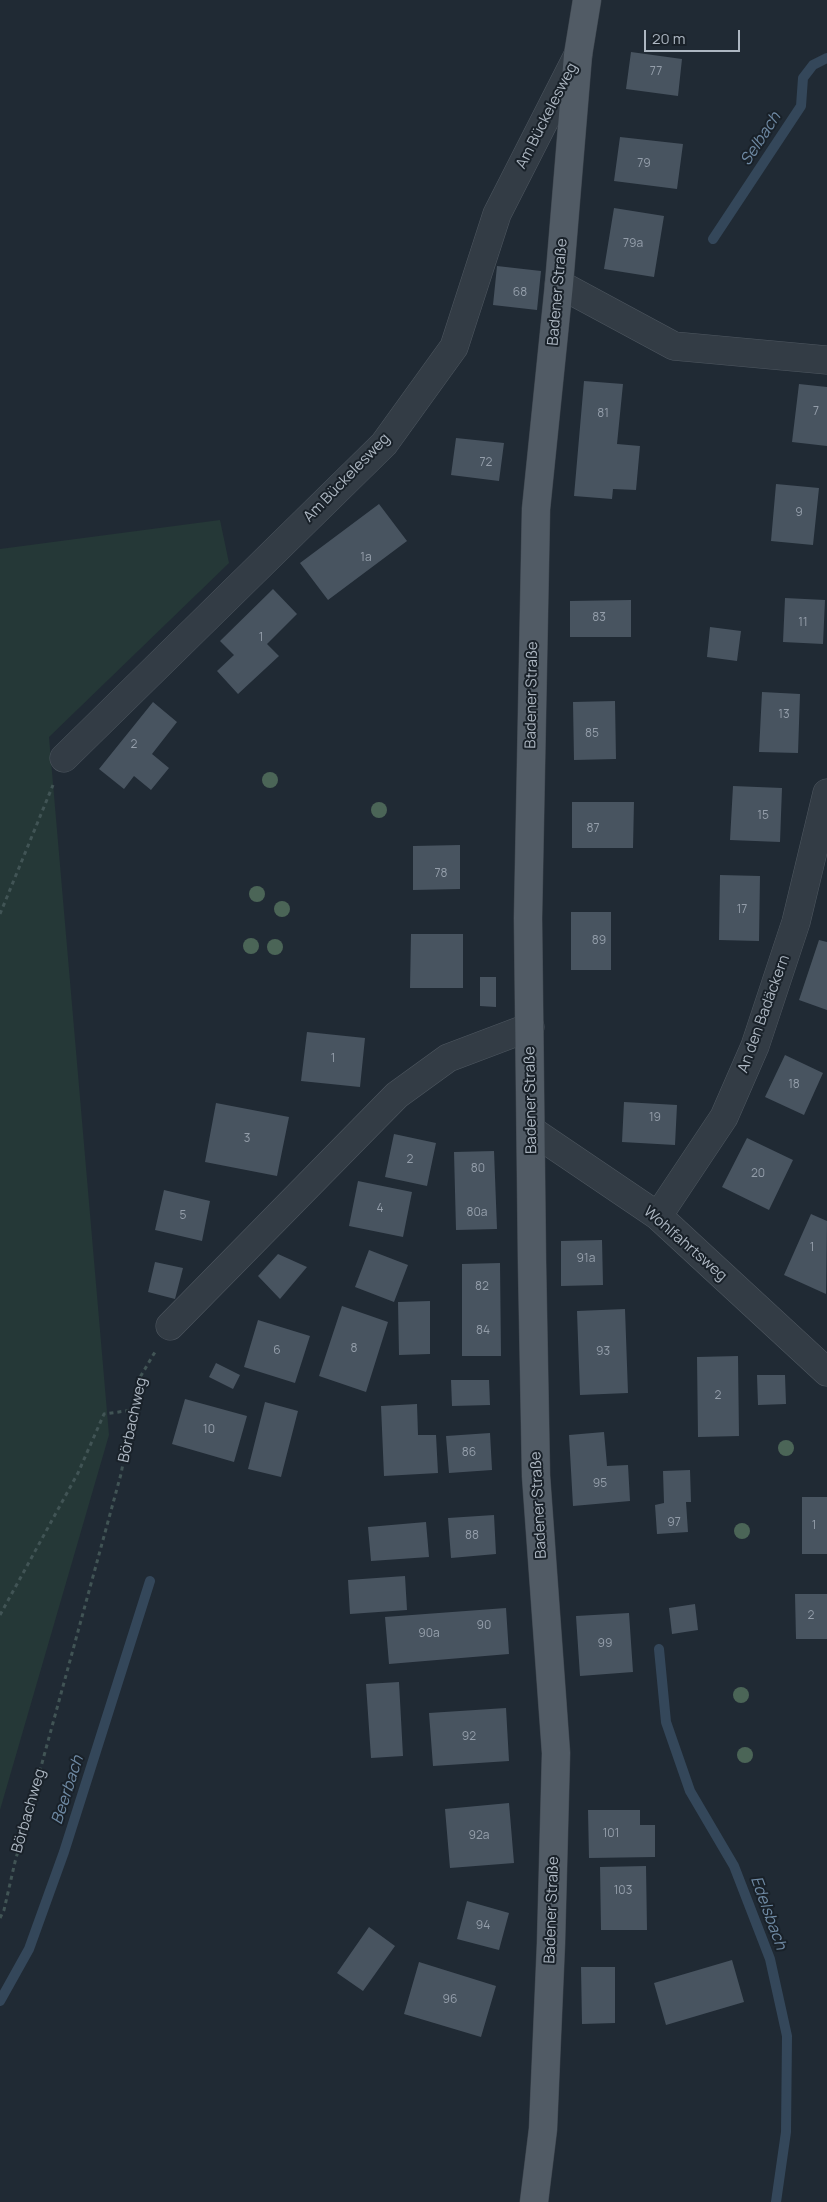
<!DOCTYPE html>
<meta charset="utf-8">
<style>
body{margin:0}
#map{position:relative;width:827px;height:2202px;overflow:hidden;background:#202a34;font-family:Manrope,sans-serif}
canvas{display:block}
.scale{position:absolute;left:644px;top:30px;width:96px;height:22px;box-sizing:border-box;border:2px solid #adb7c2;border-top:0;padding-left:6px;font-size:15px;line-height:18px;white-space:nowrap;color:#adb7c2;-webkit-text-stroke:4px #192129;paint-order:stroke}
</style>
<div id="map">
<canvas width="827" height="2202"></canvas>
<div class="scale">20 m</div>
</div>
<script>
const ctx = document.querySelector('canvas').getContext('2d');
ctx.lineJoin = 'round';
function fillPath(path, color) {
  ctx.fillStyle = color;
  ctx.fill(path, 'evenodd');
}
function strokePath(path, color, width, dash) {
  ctx.strokeStyle = color;
  ctx.lineWidth = width;
  ctx.lineCap = dash ? 'butt' : 'round';
  ctx.setLineDash(dash || []);
  ctx.stroke(path);
}
function drawText(font, color, halo, rows, align = 'center') {
  ctx.font = font + ' Manrope,sans-serif';
  ctx.lineWidth = 4;
  ctx.setLineDash([]);
  ctx.textBaseline = 'middle';
  ctx.strokeStyle = halo;
  ctx.fillStyle = color;
  for (const [text, x, y, turn = 0] of rows) {
    ctx.save();
    ctx.translate(x, y);
    ctx.rotate((+turn || 0) * Math.PI / 180);
    ctx.textAlign = isNaN(turn) ? turn : align;
    if (halo) ctx.strokeText(text, 0, 0);
    ctx.fillText(text, 0, 0);
    ctx.restore();
  }
}
const green = new Path2D(`
 M 220,520 L 229,563 L 49,737 L 109,1435 L 0,1810 L 0,549 Z`);
const stream = new Path2D(`
 M 713,239 L 801,106 L 803,78 L 813,65 L 827,58
 M 659,1649 L 666,1722 L 690,1791 L 734,1866 L 770,1959 L 787,2036 L 786,2132 L 776,2202
 M 0,2001 L 29,1949 L 64,1852 L 150,1581`);
const building = new Path2D(`
 M 631,52 L 682,59 L 678,96 L 626,89 Z
 M 620,137 L 683,144 L 677,189 L 614,181 Z
 M 614,208 L 664,216 L 654,277 L 604,269 Z
 M 497,266 L 541,271 L 537,310 L 493,305 Z
 M 584,381 L 623,384 L 617,444 L 640,446 L 636,490 L 613,489 L 612,499 L 574,496 Z
 M 799,384 L 827,387 L 827,446 L 792,442 Z
 M 456,438 L 504,443 L 499,481 L 451,475 Z
 M 776,484 L 819,488 L 813,545 L 771,541 Z
 M 379,504 L 407,541 L 328,600 L 300,563 Z
 M 273,589 L 297,614 L 267,644 L 279,656 L 238,694 L 217,671 L 234,655 L 220,641 Z
 M 785,598 L 825,600 L 823,644 L 783,642 Z
 M 631,600 L 631,637 L 570,637 L 570,601 Z
 M 710,627 L 741,631 L 737,661 L 707,657 Z
 M 762,692 L 800,694 L 798,753 L 759,752 Z
 M 615,701 L 616,759 L 574,760 L 573,702 Z
 M 153,702 L 177,722 L 152,754 L 169,768 L 151,790 L 134,776 L 124,789 L 99,769 Z
 M 733,786 L 782,788 L 780,842 L 730,840 Z
 M 572,802 L 634,802 L 633,848 L 572,848 Z
 M 460,845 L 460,889 L 413,890 L 413,846 Z
 M 720,875 L 760,876 L 759,941 L 719,940 Z
 M 571,912 L 611,912 L 611,970 L 571,970 Z
 M 411,934 L 463,934 L 463,988 L 410,988 Z
 M 819,940 L 827,942 L 827,1010 L 799,1000 Z
 M 480,977 L 496,977 L 496,1007 L 480,1006 Z
 M 307,1032 L 365,1038 L 360,1087 L 301,1081 Z
 M 785,1055 L 823,1073 L 804,1115 L 765,1097 Z
 M 624,1102 L 677,1105 L 675,1145 L 622,1142 Z
 M 216,1103 L 289,1117 L 277,1176 L 205,1162 Z
 M 394,1134 L 436,1143 L 427,1186 L 385,1177 Z
 M 747,1138 L 793,1160 L 769,1210 L 722,1187 Z
 M 494,1151 L 497,1229 L 456,1230 L 454,1152 Z
 M 358,1181 L 412,1192 L 403,1237 L 349,1226 Z
 M 164,1190 L 210,1201 L 202,1241 L 155,1230 Z
 M 811,1214 L 827,1221 L 826,1294 L 784,1275 Z
 M 602,1240 L 603,1285 L 561,1286 L 561,1241 Z
 M 369,1250 L 408,1265 L 394,1302 L 355,1287 Z
 M 278,1254 L 307,1267 L 280,1299 L 258,1276 Z
 M 155,1262 L 183,1268 L 175,1299 L 148,1292 Z
 M 500,1263 L 501,1356 L 462,1356 L 462,1264 Z
 M 430,1301 L 430,1354 L 399,1355 L 398,1302 Z
 M 342,1306 L 388,1322 L 366,1392 L 319,1376 Z
 M 625,1309 L 628,1393 L 580,1395 L 577,1311 Z
 M 258,1320 L 310,1336 L 295,1383 L 244,1367 Z
 M 738,1356 L 739,1436 L 698,1437 L 697,1357 Z
 M 216,1363 L 240,1375 L 233,1389 L 209,1377 Z
 M 757,1375 L 785,1375 L 786,1404 L 758,1405 Z
 M 451,1380 L 489,1380 L 490,1405 L 452,1406 Z
 M 185,1399 L 247,1416 L 234,1462 L 172,1444 Z
 M 265,1402 L 298,1411 L 281,1477 L 248,1469 Z
 M 417,1404 L 418,1435 L 436,1435 L 438,1473 L 384,1476 L 381,1406 Z
 M 604,1432 L 607,1466 L 628,1465 L 630,1501 L 573,1506 L 569,1435 Z
 M 490,1433 L 492,1470 L 449,1473 L 446,1436 Z
 M 690,1470 L 691,1502 L 686,1502 L 688,1532 L 657,1534 L 655,1505 L 664,1503 L 663,1471 Z
 M 802,1497 L 827,1497 L 827,1554 L 802,1554 Z
 M 494,1515 L 496,1554 L 451,1558 L 448,1518 Z
 M 426,1522 L 429,1557 L 371,1561 L 368,1527 Z
 M 405,1576 L 407,1610 L 350,1614 L 348,1580 Z
 M 795,1594 L 827,1594 L 827,1639 L 796,1639 Z
 M 695,1604 L 698,1630 L 672,1634 L 669,1608 Z
 M 506,1608 L 509,1654 L 389,1664 L 385,1617 Z
 M 629,1613 L 633,1672 L 580,1676 L 576,1616 Z
 M 399,1682 L 403,1756 L 371,1758 L 366,1684 Z
 M 506,1708 L 509,1761 L 433,1766 L 429,1713 Z
 M 509,1803 L 514,1863 L 450,1868 L 445,1809 Z
 M 588,1810 L 640,1810 L 640,1825 L 655,1825 L 655,1857 L 589,1858 Z
 M 646,1866 L 647,1930 L 601,1930 L 600,1867 Z
 M 467,1901 L 509,1913 L 499,1950 L 457,1939 Z
 M 369,1927 L 395,1946 L 363,1991 L 337,1973 Z
 M 732,1960 L 744,2002 L 666,2025 L 654,1983 Z
 M 419,1962 L 496,1986 L 481,2037 L 404,2014 Z
 M 581,1967 L 615,1967 L 615,2023 L 582,2024 Z`);
const path = new Path2D(`
 M 0,914 L 53,785
 M 0,1615 L 78,1473 L 104,1414 L 133,1410
 M 0,1918 L 4,1910 L 15,1862 L 121,1474 L 139,1379 L 155,1352`);
const minor = new Path2D(`
 M 559,284 L 674,346 L 827,360
 M 64,758 L 384,444 L 454,347 L 497,214 L 578,55
 M 531,1130 L 658,1216 L 827,1372
 M 658,1216 L 724,1117 L 755,1046 L 796,922 L 827,793
 M 170,1326 L 397,1095 L 448,1058 L 530,1027`);
const major = new Path2D(`
 M 534,2202 L 543,2129 L 551,1943 L 556,1753 L 536,1476 L 532,1262 L 528,918 L 536,509 L 559,284 L 578,55 L 587,0`);
const trees = [
 [270,780],
 [379,810],
 [257,894],
 [282,909],
 [251,946],
 [275,947],
 [786,1448],
 [742,1531],
 [741,1695],
 [745,1755]
];
const numberNames = [
 ["77",656,72],
 ["79",644,164],
 ["79a",633,244],
 ["68",520,293],
 ["7",816,412],
 ["81",603,414],
 ["72",486,463],
 ["9",799,513],
 ["1a",366,558],
 ["83",599,618],
 ["11",803,623],
 ["1",261,638],
 ["13",784,715],
 ["85",592,734],
 ["2",134,745],
 ["15",763,816],
 ["87",593,829],
 ["78",441,874],
 ["17",742,910],
 ["89",599,941],
 ["1",333,1059],
 ["18",794,1085],
 ["19",655,1118],
 ["3",247,1139],
 ["2",410,1160],
 ["80",478,1169],
 ["20",758,1174],
 ["4",380,1209],
 ["80a",477,1213],
 ["5",183,1216],
 ["1",812,1248],
 ["91a",586,1259],
 ["82",482,1287],
 ["84",483,1331],
 ["8",354,1349],
 ["6",277,1351],
 ["93",603,1352],
 ["2",718,1396],
 ["10",209,1430],
 ["86",469,1453],
 ["95",600,1484],
 ["97",674,1523],
 ["1",814,1526],
 ["88",472,1536],
 ["2",811,1616],
 ["90",484,1626],
 ["90a",429,1634],
 ["99",605,1644],
 ["92",469,1737],
 ["101",611,1834],
 ["92a",479,1836],
 ["103",623,1891],
 ["94",483,1926],
 ["96",450,2000]
];
const streetNames = [
 ["Am Bückelesweg",547,116,-63],
 ["Badener Straße",558,292,-85],
 ["Am Bückelesweg",347,478,-46],
 ["Badener Straße",532,695,-89],
 ["An den Badäckern",764,1014,-70],
 ["Badener Straße",531,1100,-91],
 ["Wohlfahrtsweg",685,1244,41],
 ["Börbachweg",133,1420,-78],
 ["Badener Straße",539,1505,-93],
 ["Börbachweg",29,1811,-74],
 ["Badener Straße",552,1910,-88]
];
const waterNames = [
 ["Selbach",761,139,-57],
 ["Beerbach",68,1790,-72],
 ["Edelsbach",768,1913,70]
];
fillPath(green, '#253837');
strokePath(stream, '#34475a', 10);
fillPath(building, '#485460');
strokePath(minor, '#4e5760', 29);
strokePath(major, '#3d454e', 29);
strokePath(path, '#415455', 3, [4, 4]);
strokePath(minor, '#333c45', 28);
strokePath(major, '#515b65', 28);
ctx.fillStyle = '#4b6557';
for (const [x, y] of trees) {
  ctx.beginPath();
  ctx.arc(x, y, 8, 0, 2 * Math.PI);
  ctx.fill();
}
drawText('12px', '#949eaa', null, numberNames);
drawText('15px', '#adb7c2', '#192129', streetNames);
drawText('italic 16px', '#6f8aa4', '#192129', waterNames);
</script>
